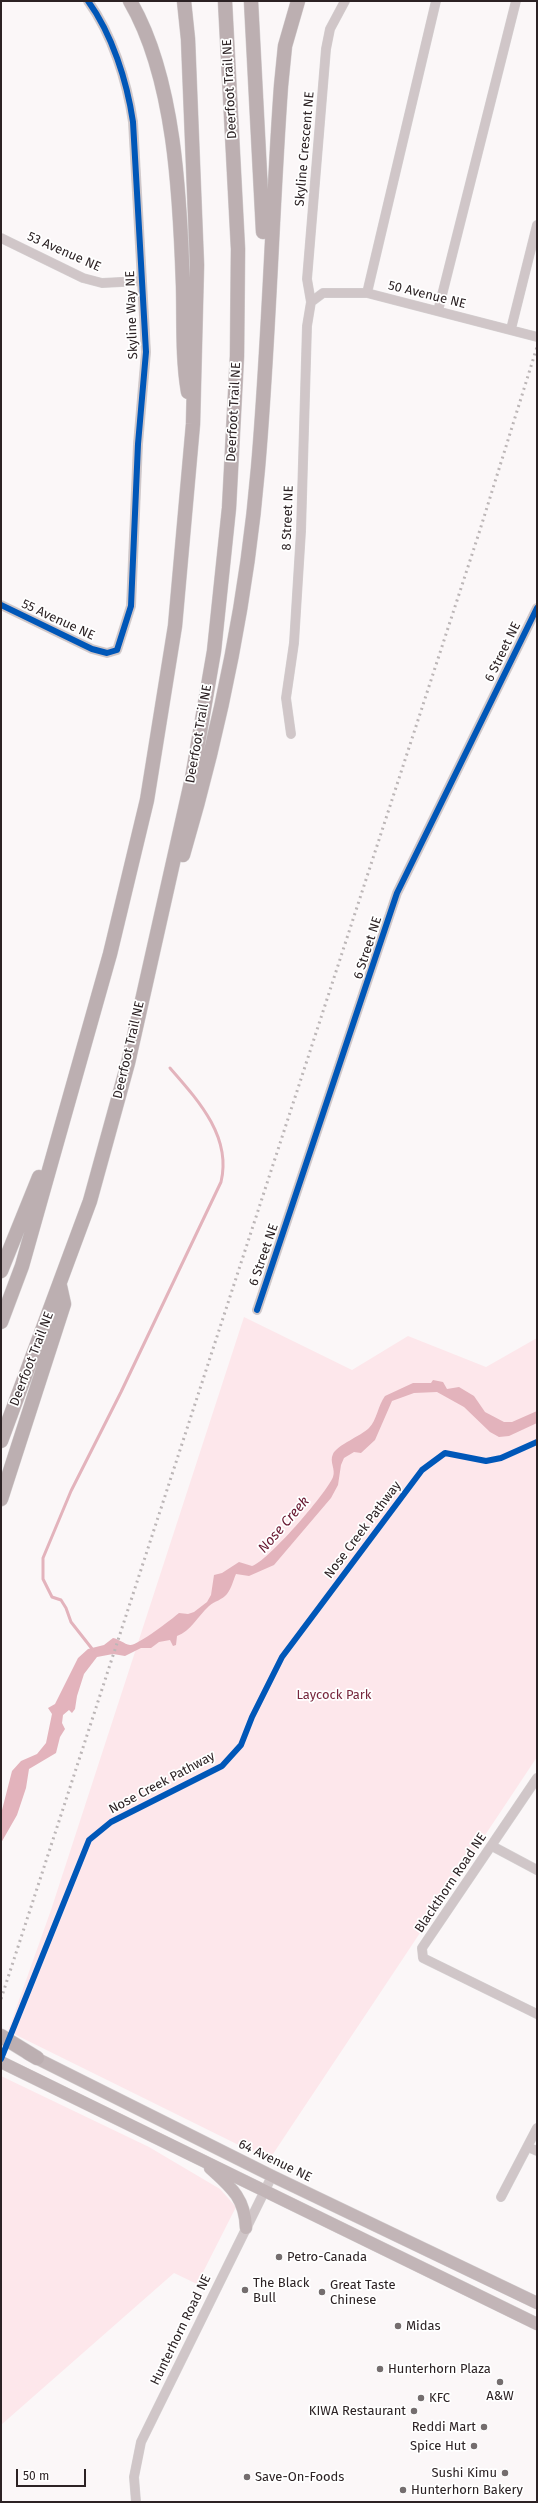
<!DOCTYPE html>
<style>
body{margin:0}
#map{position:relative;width:538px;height:2503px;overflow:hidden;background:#fbf7f8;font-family:"Fira Sans",sans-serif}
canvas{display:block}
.frame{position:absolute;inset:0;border:2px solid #2c2224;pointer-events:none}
.scale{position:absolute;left:16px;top:2469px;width:70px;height:18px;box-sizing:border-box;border:2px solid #2c2224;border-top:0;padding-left:5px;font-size:12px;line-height:14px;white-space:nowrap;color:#2c2224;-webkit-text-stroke:3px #fff;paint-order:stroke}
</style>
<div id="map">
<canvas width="538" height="2503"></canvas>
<div class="frame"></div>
<div class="scale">50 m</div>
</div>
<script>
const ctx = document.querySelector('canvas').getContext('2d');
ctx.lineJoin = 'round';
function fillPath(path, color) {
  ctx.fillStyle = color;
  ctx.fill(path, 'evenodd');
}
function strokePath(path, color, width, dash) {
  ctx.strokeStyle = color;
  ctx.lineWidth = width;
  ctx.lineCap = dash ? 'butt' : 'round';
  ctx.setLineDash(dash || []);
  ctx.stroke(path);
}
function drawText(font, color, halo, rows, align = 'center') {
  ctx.font = font + ' "Fira Sans",sans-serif';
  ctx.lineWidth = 3.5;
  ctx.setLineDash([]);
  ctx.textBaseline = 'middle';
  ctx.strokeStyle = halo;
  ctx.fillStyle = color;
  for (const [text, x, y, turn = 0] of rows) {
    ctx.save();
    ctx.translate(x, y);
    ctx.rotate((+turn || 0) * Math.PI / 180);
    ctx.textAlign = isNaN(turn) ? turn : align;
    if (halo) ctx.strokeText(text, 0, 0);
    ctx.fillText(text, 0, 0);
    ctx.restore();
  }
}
const green = new Path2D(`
 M 244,1317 L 352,1370 L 408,1336 L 486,1367 L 537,1338 L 537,1757 L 269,2160 L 8,2031 L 51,1910 Z
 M 1,2076 L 149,2147 L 220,2189 L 236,2207 L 197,2284 L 174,2273 L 1,2425 Z`);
const water = new Path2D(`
 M 433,1380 L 443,1382 L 447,1389 L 459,1387 L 474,1396 L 485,1412 L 504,1422 L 512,1422 L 537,1411 L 537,1423 L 509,1436 L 499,1437 L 490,1432 L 464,1407 L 437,1392 L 414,1393 L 392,1401 L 375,1440 L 361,1453 L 354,1452 L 344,1458 L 341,1465 L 338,1485 L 331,1498 L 274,1565 L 249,1576 L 236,1574 C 233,1581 232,1587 227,1594 C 222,1600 215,1601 209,1606 C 197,1617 191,1631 177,1636 L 176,1645 L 173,1646 L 170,1640 L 159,1642 L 151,1648 L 141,1648 L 125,1656 L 113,1654 L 97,1657 L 84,1674 L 77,1696 L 75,1709 L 72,1713 L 69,1710 L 63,1715 L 62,1723 L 65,1729 L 60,1737 L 56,1753 L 29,1769 L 26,1788 L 17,1815 L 1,1843 L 1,1814 L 12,1771 L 21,1761 L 37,1754 L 46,1743 L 52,1714 L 48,1708 L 34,1701 L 48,1708 L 55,1704 L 78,1658 L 88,1649 L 104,1645 L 113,1638 C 119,1639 124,1644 130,1645 C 137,1646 172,1619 179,1613 L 188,1614 L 194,1612 L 207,1602 L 211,1595 L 214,1575 L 222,1573 L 239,1562 L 252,1566 C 267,1562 326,1494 333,1477 C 336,1469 329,1462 333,1454 C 337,1445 361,1436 369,1428 C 377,1420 378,1405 385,1396 L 413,1383 L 431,1383 Z`);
const stream = new Path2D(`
 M 93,1650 L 71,1622 L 66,1608 L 61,1600 L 52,1597 L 43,1579 L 43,1558 L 71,1491 L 121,1392 L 221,1182 C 232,1137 198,1100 170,1068`);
const minor = new Path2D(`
 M 1,238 L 83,278 L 102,283 L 141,281
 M 367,293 L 436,1
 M 311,302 L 323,293 L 367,293 L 537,337
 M 438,311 L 516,1
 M 511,329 L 537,225
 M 1,605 L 92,649 L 107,653 L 117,650 L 131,606 L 138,444 L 146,352 L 133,122 C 127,81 112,34 88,1
 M 291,734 L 286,698 L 294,643 L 301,531 L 307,326 L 311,302 L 307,279 L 326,49 L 330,29 L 345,1
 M 257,1310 L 397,893 L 537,608
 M 537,1778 L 422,1948 L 423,1958 L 537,2014
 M 492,1846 L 537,1870
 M 528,2147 L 537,2151
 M 501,2197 L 537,2128
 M 136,2502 L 134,2477 L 141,2442 L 272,2176`);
const major = new Path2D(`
 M 28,2054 L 272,2176 L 537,2303
 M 1,2062 L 537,2324
 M 210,2168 C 231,2187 245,2198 246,2228`);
const highway = new Path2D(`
 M 130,1 C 175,78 180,197 183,286 C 184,321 182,357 188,392
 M 251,1 L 263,232
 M 183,855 C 220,729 247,599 258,468 C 269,341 272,213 281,86 L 285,46 L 298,1
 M 1,1271 L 39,1177
 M 1,1322 L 22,1266 L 110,954 L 147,800 L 175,626 L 193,424 L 197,265 L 188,39 L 184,1
 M 1,1441 L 90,1201 L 128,1063 L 192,778 L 214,651 L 229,508 L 237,356 L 238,249 L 225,1
 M 1,1499 L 64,1304 L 60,1286
 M 1,2036 L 37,2058`);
const rail = new Path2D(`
 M 1,1999 L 479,533 L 537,347`);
const cycleway = new Path2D(`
 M 1,605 L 92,649 L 107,653 L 117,650 L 131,606 L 138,444 L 146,352 L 133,122 C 127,81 112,34 88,1
 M 257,1310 L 397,893 L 537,608
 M 1,2059 L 89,1840 L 111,1822 L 222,1766 L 241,1745 L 252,1717 L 282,1657 L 422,1470 L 445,1453 L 486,1461 L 501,1458 L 537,1442`);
const markers = [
 [279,2257,4,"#746d6e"],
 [245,2290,4,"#746d6e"],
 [322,2292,4,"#746d6e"],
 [398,2326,4,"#746d6e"],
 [380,2369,4,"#746d6e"],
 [500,2382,4,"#746d6e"],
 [421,2398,4,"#746d6e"],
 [414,2411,4,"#746d6e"],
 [484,2427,4,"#746d6e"],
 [474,2446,4,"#746d6e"],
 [505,2473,4,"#746d6e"],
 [247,2477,4,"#746d6e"],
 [403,2490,4,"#746d6e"]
];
const streetNames = [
 ["Deerfoot Trail NE",230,89,-93],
 ["Skyline Crescent NE",305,149,-85],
 ["53 Avenue NE",64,252,24],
 ["50 Avenue NE",427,295,14],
 ["Skyline Way NE",132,315,-92],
 ["Deerfoot Trail NE",234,412,-87],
 ["8 Street NE",288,518,-88],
 ["55 Avenue NE",58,620,25],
 ["6 Street NE",503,652,-64],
 ["Deerfoot Trail NE",199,734,-80],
 ["6 Street NE",368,948,-72],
 ["Deerfoot Trail NE",129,1050,-77],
 ["6 Street NE",264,1255,-71],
 ["Deerfoot Trail NE",32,1359,-69],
 ["Nose Creek Pathway",363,1530,-53],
 ["Nose Creek Pathway",162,1783,-28],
 ["Blackthorn Road NE",451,1883,-56],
 ["64 Avenue NE",275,2161,26],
 ["Hunterhorn Road NE",181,2330,-64]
];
const parkNames = [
 ["Laycock Park",334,1695]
];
const poiNames = [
 ["Petro-Canada",287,2257],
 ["The Black",253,2283],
 ["Bull",253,2298],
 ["Great Taste",330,2285],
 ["Chinese",330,2300],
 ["Midas",406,2326],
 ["Hunterhorn Plaza",388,2369],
 ["A&W",500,2396,"center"],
 ["KFC",429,2398],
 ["KIWA Restaurant",406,2411,"right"],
 ["Reddi Mart",476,2427,"right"],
 ["Spice Hut",466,2446,"right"],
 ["Sushi Kimu",497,2473,"right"],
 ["Save-On-Foods",255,2477],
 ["Hunterhorn Bakery",411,2490]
];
const waterNames = [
 ["Nose Creek",284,1525,-49]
];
fillPath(green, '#fde7eb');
fillPath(water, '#e3b3bc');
strokePath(stream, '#e3b3bc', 3);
strokePath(minor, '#d5d1d2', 10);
strokePath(major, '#d5d1d2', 13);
strokePath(highway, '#d5d1d2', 15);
strokePath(minor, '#d0c6c8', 9);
strokePath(major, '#c2b5b7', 12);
strokePath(highway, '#bcafb1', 14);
strokePath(rail, '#bcb6b7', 3, [2, 4]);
strokePath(cycleway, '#0057b8', 6);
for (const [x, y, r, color] of markers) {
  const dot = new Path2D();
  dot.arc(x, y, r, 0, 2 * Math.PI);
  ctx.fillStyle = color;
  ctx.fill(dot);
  strokePath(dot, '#fff', 1.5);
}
drawText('13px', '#2c2224', '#fff', streetNames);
drawText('13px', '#77273d', '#fff', parkNames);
drawText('13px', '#2c2224', '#fff', poiNames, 'left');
drawText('italic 14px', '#66162f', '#fff', waterNames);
</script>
